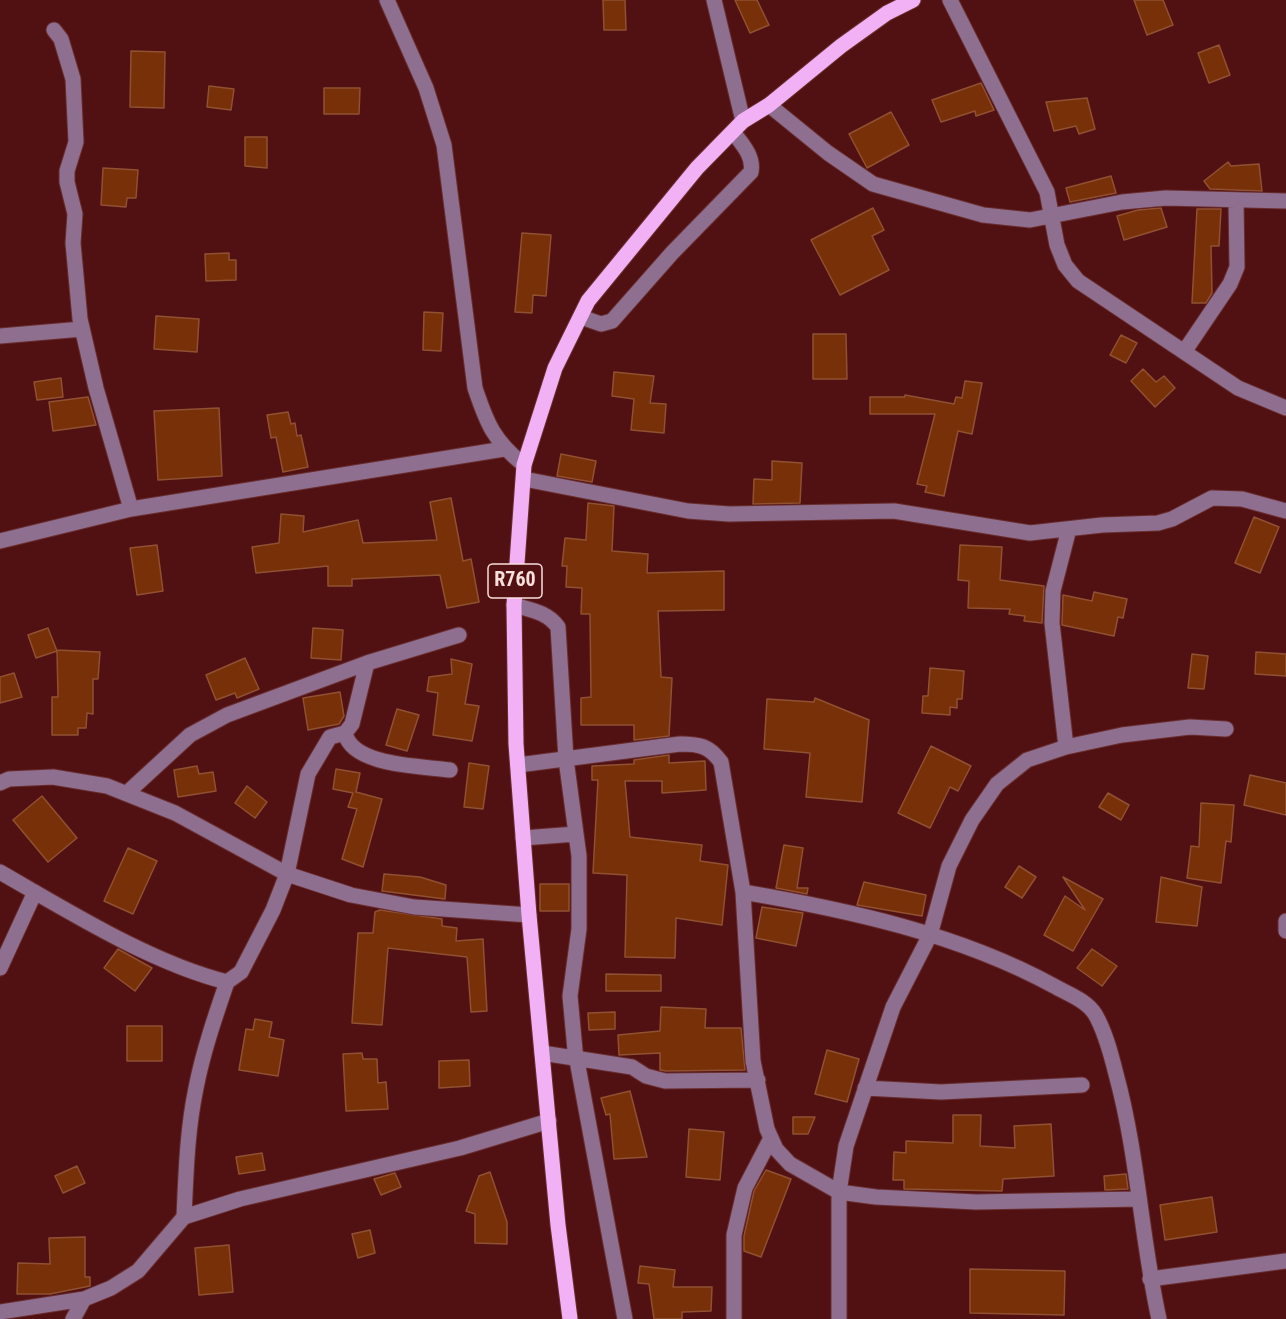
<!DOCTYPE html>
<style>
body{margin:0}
canvas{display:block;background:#511011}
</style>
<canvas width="1286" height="1319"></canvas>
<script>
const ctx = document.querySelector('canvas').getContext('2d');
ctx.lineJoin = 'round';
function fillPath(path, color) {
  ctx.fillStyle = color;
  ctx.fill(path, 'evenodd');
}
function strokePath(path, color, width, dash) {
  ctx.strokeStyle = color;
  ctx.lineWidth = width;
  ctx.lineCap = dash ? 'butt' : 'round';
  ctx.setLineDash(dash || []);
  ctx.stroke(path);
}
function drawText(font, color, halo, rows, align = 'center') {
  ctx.font = font + ' "Roboto Condensed",sans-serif';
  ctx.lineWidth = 4.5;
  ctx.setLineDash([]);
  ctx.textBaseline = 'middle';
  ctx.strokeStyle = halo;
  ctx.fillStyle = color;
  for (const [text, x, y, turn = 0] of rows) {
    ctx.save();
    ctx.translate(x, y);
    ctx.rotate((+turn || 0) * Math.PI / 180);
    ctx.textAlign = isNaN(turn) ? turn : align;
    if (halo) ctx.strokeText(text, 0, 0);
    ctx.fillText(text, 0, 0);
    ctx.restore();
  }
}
const building = new Path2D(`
 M 603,0 L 625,0 L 626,30 L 604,30 Z
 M 735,0 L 757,0 L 769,25 L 750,33 Z
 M 1134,0 L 1163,0 L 1173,25 L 1147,35 Z
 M 1219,45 L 1230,75 L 1209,83 L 1198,53 Z
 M 131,51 L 165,52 L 164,108 L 130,107 Z
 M 981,83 L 994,110 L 976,116 L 975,111 L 941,122 L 932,100 Z
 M 209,86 L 234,89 L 231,110 L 207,107 Z
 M 324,88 L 360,88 L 359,114 L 324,114 Z
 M 1087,98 L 1095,129 L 1079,134 L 1076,126 L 1054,131 L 1046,102 Z
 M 891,112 L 909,145 L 867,168 L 849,134 Z
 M 245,137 L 267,137 L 267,168 L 245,166 Z
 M 1228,162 L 1231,166 L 1259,164 L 1262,191 L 1210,189 L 1204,181 Z
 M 103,168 L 138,170 L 136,198 L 127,198 L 126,207 L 101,205 Z
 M 1111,176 L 1116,193 L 1070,202 L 1066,188 Z
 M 873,208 L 884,230 L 872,236 L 889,270 L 840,295 L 811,240 Z
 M 1161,208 L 1167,227 L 1124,240 L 1117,216 L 1138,210 Z
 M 1197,209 L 1221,209 L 1219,246 L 1211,246 L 1212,293 L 1206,303 L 1192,303 Z
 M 522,233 L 551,235 L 546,296 L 533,295 L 532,313 L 515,312 Z
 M 229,253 L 229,260 L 236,260 L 236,280 L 206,281 L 205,254 Z
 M 424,312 L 443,313 L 441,351 L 423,350 Z
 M 156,316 L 199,319 L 197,352 L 154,349 Z
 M 813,334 L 846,334 L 847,379 L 813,379 Z
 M 1121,335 L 1137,343 L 1126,363 L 1110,355 Z
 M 1143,369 L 1156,382 L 1164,376 L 1175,388 L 1155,407 L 1131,381 Z
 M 614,372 L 654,376 L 650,403 L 666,404 L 664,433 L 631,430 L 634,399 L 612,396 Z
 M 61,378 L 63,397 L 37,400 L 34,382 Z
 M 965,381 L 982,383 L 972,434 L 958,431 L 944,496 L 925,492 L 927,486 L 917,484 L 935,414 L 870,414 L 870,397 L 905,397 L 905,395 L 954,404 L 956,397 L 962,398 Z
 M 88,397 L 96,425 L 53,431 L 49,402 Z
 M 219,408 L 222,476 L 158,480 L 154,411 Z
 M 288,412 L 291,424 L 295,423 L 297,436 L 301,435 L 308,467 L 283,472 L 276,437 L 271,438 L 267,415 Z
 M 561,454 L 596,461 L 592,482 L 557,476 Z
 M 772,461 L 802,463 L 800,503 L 753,504 L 754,479 L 772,480 Z
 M 451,498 L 463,561 L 471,559 L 479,602 L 447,608 L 440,575 L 352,579 L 352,586 L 328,586 L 328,566 L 256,573 L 252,547 L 279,543 L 281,514 L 304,516 L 303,532 L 358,520 L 363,543 L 437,540 L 430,502 Z
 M 588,503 L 614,506 L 612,551 L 648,554 L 647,573 L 724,571 L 724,610 L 658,611 L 661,677 L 672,678 L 669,736 L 634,740 L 634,725 L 581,725 L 581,698 L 591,697 L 590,614 L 581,614 L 582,588 L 566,587 L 567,566 L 562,566 L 565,538 L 586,540 Z
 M 1254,517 L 1279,527 L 1260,573 L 1235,563 Z
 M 157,545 L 163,591 L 137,595 L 130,548 Z
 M 960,545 L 1002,547 L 1000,580 L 1044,586 L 1042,623 L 1024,621 L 1025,616 L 1009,614 L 1010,609 L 968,608 L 969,581 L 958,580 Z
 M 1094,592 L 1127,599 L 1123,618 L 1118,617 L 1114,636 L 1062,625 L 1063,595 L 1092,601 Z
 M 48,628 L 57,651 L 36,658 L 28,635 Z
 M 313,628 L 343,630 L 341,660 L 311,658 Z
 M 57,650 L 100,652 L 98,679 L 93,679 L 93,714 L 87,713 L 86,728 L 78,728 L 78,735 L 52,735 L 52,697 L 58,697 Z
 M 1256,652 L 1286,654 L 1286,676 L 1255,674 Z
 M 1192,654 L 1208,656 L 1204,689 L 1188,688 Z
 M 245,658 L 259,689 L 237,698 L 235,693 L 216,700 L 206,675 Z
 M 451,659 L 472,664 L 465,704 L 479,706 L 472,741 L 433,735 L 438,693 L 427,691 L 429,677 L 452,674 Z
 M 930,668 L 964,671 L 962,699 L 957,699 L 957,708 L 950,707 L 950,715 L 922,713 L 923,696 L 928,696 Z
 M 14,673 L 22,697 L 0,703 L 0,677 Z
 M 340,692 L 344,716 L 339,724 L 308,730 L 303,698 Z
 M 815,698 L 869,720 L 862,802 L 806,797 L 810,753 L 764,749 L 767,699 L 814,702 Z
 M 397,709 L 419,715 L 407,751 L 386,745 Z
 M 931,746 L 971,766 L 958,791 L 950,787 L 930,828 L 898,813 Z
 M 669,755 L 669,763 L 705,761 L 706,790 L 662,793 L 662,781 L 625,781 L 630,837 L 702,845 L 700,861 L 728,865 L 722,925 L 676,918 L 675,958 L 625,957 L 627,875 L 593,873 L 598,780 L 592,780 L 592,766 L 634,764 L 634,760 Z
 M 469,763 L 489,766 L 483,809 L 464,807 Z
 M 197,766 L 199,774 L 213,772 L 216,791 L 178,797 L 174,770 Z
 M 336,769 L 360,773 L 356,792 L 382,799 L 363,867 L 342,859 L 357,809 L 348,807 L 353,793 L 333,789 Z
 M 1250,775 L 1286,783 L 1286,815 L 1244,805 Z
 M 247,786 L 267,802 L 255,818 L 235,803 Z
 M 1108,793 L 1129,805 L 1121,820 L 1099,807 Z
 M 42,796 L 77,838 L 48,862 L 13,820 Z
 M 1201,803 L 1234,805 L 1231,842 L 1226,841 L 1221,883 L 1187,878 L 1191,846 L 1199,847 Z
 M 784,845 L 803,848 L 797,888 L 808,888 L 807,894 L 776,888 Z
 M 128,848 L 157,861 L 133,914 L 104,901 Z
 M 1019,866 L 1036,877 L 1022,898 L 1005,887 Z
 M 384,874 L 420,877 L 446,885 L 445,899 L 382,891 Z
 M 1063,877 L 1103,899 L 1073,951 L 1044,935 L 1065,896 L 1085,910 Z
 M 1161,877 L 1202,887 L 1197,926 L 1156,922 Z
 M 864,882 L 926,895 L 922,916 L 857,905 Z
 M 540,884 L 569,884 L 569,911 L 540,911 Z
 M 762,907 L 803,913 L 796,946 L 756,938 Z
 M 380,910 L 442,919 L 442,926 L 457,928 L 456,941 L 483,939 L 487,1011 L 471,1012 L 467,957 L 388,948 L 382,1025 L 352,1023 L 358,933 L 373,933 L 375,912 Z
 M 118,949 L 152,968 L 135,991 L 104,968 Z
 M 1092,949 L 1117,966 L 1102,986 L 1077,968 Z
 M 606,974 L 661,975 L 661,991 L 606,991 Z
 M 661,1007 L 706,1009 L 705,1028 L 741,1028 L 745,1070 L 666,1071 L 660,1070 L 660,1053 L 619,1055 L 618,1035 L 660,1031 Z
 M 615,1012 L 615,1029 L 589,1030 L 588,1013 Z
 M 255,1019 L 272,1022 L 269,1037 L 284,1040 L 278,1076 L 239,1070 L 246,1029 L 253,1030 Z
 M 127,1026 L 162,1026 L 162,1061 L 127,1061 Z
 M 827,1050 L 859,1059 L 847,1102 L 815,1094 Z
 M 362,1053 L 363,1059 L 377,1059 L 378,1083 L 386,1082 L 388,1109 L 346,1111 L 343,1054 Z
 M 469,1060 L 470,1086 L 439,1088 L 439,1061 Z
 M 630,1091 L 647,1157 L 614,1159 L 610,1114 L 606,1115 L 601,1098 Z
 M 953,1115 L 981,1115 L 980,1146 L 1015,1148 L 1014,1126 L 1051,1124 L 1054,1176 L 1003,1179 L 1002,1191 L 904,1189 L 904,1180 L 893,1180 L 894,1152 L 906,1153 L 906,1141 L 953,1143 Z
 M 793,1117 L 815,1117 L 808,1134 L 793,1134 Z
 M 689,1129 L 724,1132 L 720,1180 L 686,1177 Z
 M 262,1153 L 265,1170 L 239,1174 L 236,1157 Z
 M 77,1166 L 85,1183 L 63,1193 L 55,1176 Z
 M 766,1170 L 791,1179 L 761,1257 L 744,1251 L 744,1236 L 754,1191 Z
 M 490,1172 L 507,1222 L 507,1244 L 475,1243 L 475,1214 L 466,1211 L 479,1176 Z
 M 395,1173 L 401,1187 L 381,1195 L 374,1179 Z
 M 1126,1174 L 1128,1189 L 1105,1190 L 1104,1176 Z
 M 1212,1197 L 1217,1232 L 1165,1240 L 1160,1205 Z
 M 370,1230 L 375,1253 L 358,1258 L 352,1234 Z
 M 85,1237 L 85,1277 L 90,1277 L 90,1286 L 50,1294 L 17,1294 L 18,1263 L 50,1264 L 49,1238 Z
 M 229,1245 L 233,1292 L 199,1295 L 195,1248 Z
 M 640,1266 L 675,1270 L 673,1287 L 712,1287 L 711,1311 L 682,1312 L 682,1319 L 654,1319 L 649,1284 L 638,1283 Z
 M 970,1269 L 1065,1271 L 1064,1315 L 970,1313 Z`);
const minor = new Path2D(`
 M 387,0 L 426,88 L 444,145 L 475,388 C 487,424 494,441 524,465
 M 714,0 L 743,121
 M 950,0 L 1047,192 L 1057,245 L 1065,265 L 1078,281 L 1238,388 L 1286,408
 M 54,30 L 61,39 L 73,79 L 76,142 L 67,171 L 67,182 L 75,214 L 73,243 L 80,319 L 96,388 L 131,509
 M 769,105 L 828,153 L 873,184 L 983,215 L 1030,220 L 1122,202 L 1166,198 L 1286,201
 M 581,317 L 601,324 L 612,321 L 672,253 L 751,172 C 754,156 742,144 733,132
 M 0,336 L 82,329
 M 1184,352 L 1230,284 L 1237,267 L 1236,200
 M 524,479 L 688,511 L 729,514 L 894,511 L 1030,533 L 1102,525 L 1158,523 L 1172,519 L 1212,498 L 1242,499 L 1286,511
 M 0,541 L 131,509 L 504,449
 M 514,605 C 531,610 547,612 558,627 L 566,759 L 579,856 L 579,929 L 570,996 L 575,1050 L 625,1319
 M 345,733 C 352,766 421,766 450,770
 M 1066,747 L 1052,623 L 1053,591 L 1069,529
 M 518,765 L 680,744 C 700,744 709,746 721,762 L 743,892 L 753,1061 L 767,1129 L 776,1149 L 790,1164 L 839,1192 L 876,1197 L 976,1202 L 1139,1199
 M 0,783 L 9,779 L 53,777 L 107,786 L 175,813 L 287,874 L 351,895 L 414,907 L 529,915
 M 127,793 L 190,735 L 227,715 L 367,663 L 459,635
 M 523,838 L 576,834
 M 0,872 C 68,911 151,963 227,982 L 241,972 L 273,910 L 287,874 L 308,774 L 330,737 L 345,733 L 352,724 L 367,663
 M 743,892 C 848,910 959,934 1054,986 C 1068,994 1086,1000 1095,1014 C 1105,1031 1111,1054 1116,1074 C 1138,1154 1141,1238 1159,1319
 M 1286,921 L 1286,931
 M 0,968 L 35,892
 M 542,1053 L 632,1067 L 646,1076 L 665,1081 L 758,1080
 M 865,1088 L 941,1092 L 1082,1085
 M 184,1217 C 186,1174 187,1131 196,1088 C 203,1052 215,1017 227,982
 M 1150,1279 L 1286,1261
 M 0,1312 L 84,1299 L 111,1288 L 138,1271 L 184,1217 L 240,1199 L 460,1148 L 549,1121
 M 73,1319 L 84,1299
 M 734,1319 L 734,1235 L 745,1188 L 771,1138
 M 839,1319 L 839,1192 L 846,1146 L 893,1007 L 930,935 L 949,866 L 972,820 L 997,784 L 1027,760 L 1066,747 L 1122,735 L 1190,727 L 1226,729`);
const major = new Path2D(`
 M 570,1319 L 558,1225 L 529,915 L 516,744 L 514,605 L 524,465 L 555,368 L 588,301 L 697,168 L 743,121 L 769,105 L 841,46 L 887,13 L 913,0`);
const shields = [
 [515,581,54]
];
const shieldNames = [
 ["R760",515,581]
];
fillPath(building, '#773007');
strokePath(building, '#905032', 1.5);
strokePath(minor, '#692d2e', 17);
strokePath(major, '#692d2e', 17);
strokePath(minor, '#8e6f90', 15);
strokePath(major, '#f2b1f5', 15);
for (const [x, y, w] of shields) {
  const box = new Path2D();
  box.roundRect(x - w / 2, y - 17, w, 34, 4.5);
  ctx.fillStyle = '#511011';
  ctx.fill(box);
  strokePath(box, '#f9e0dd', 1.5);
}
drawText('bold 20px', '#f9e0dd', null, shieldNames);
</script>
